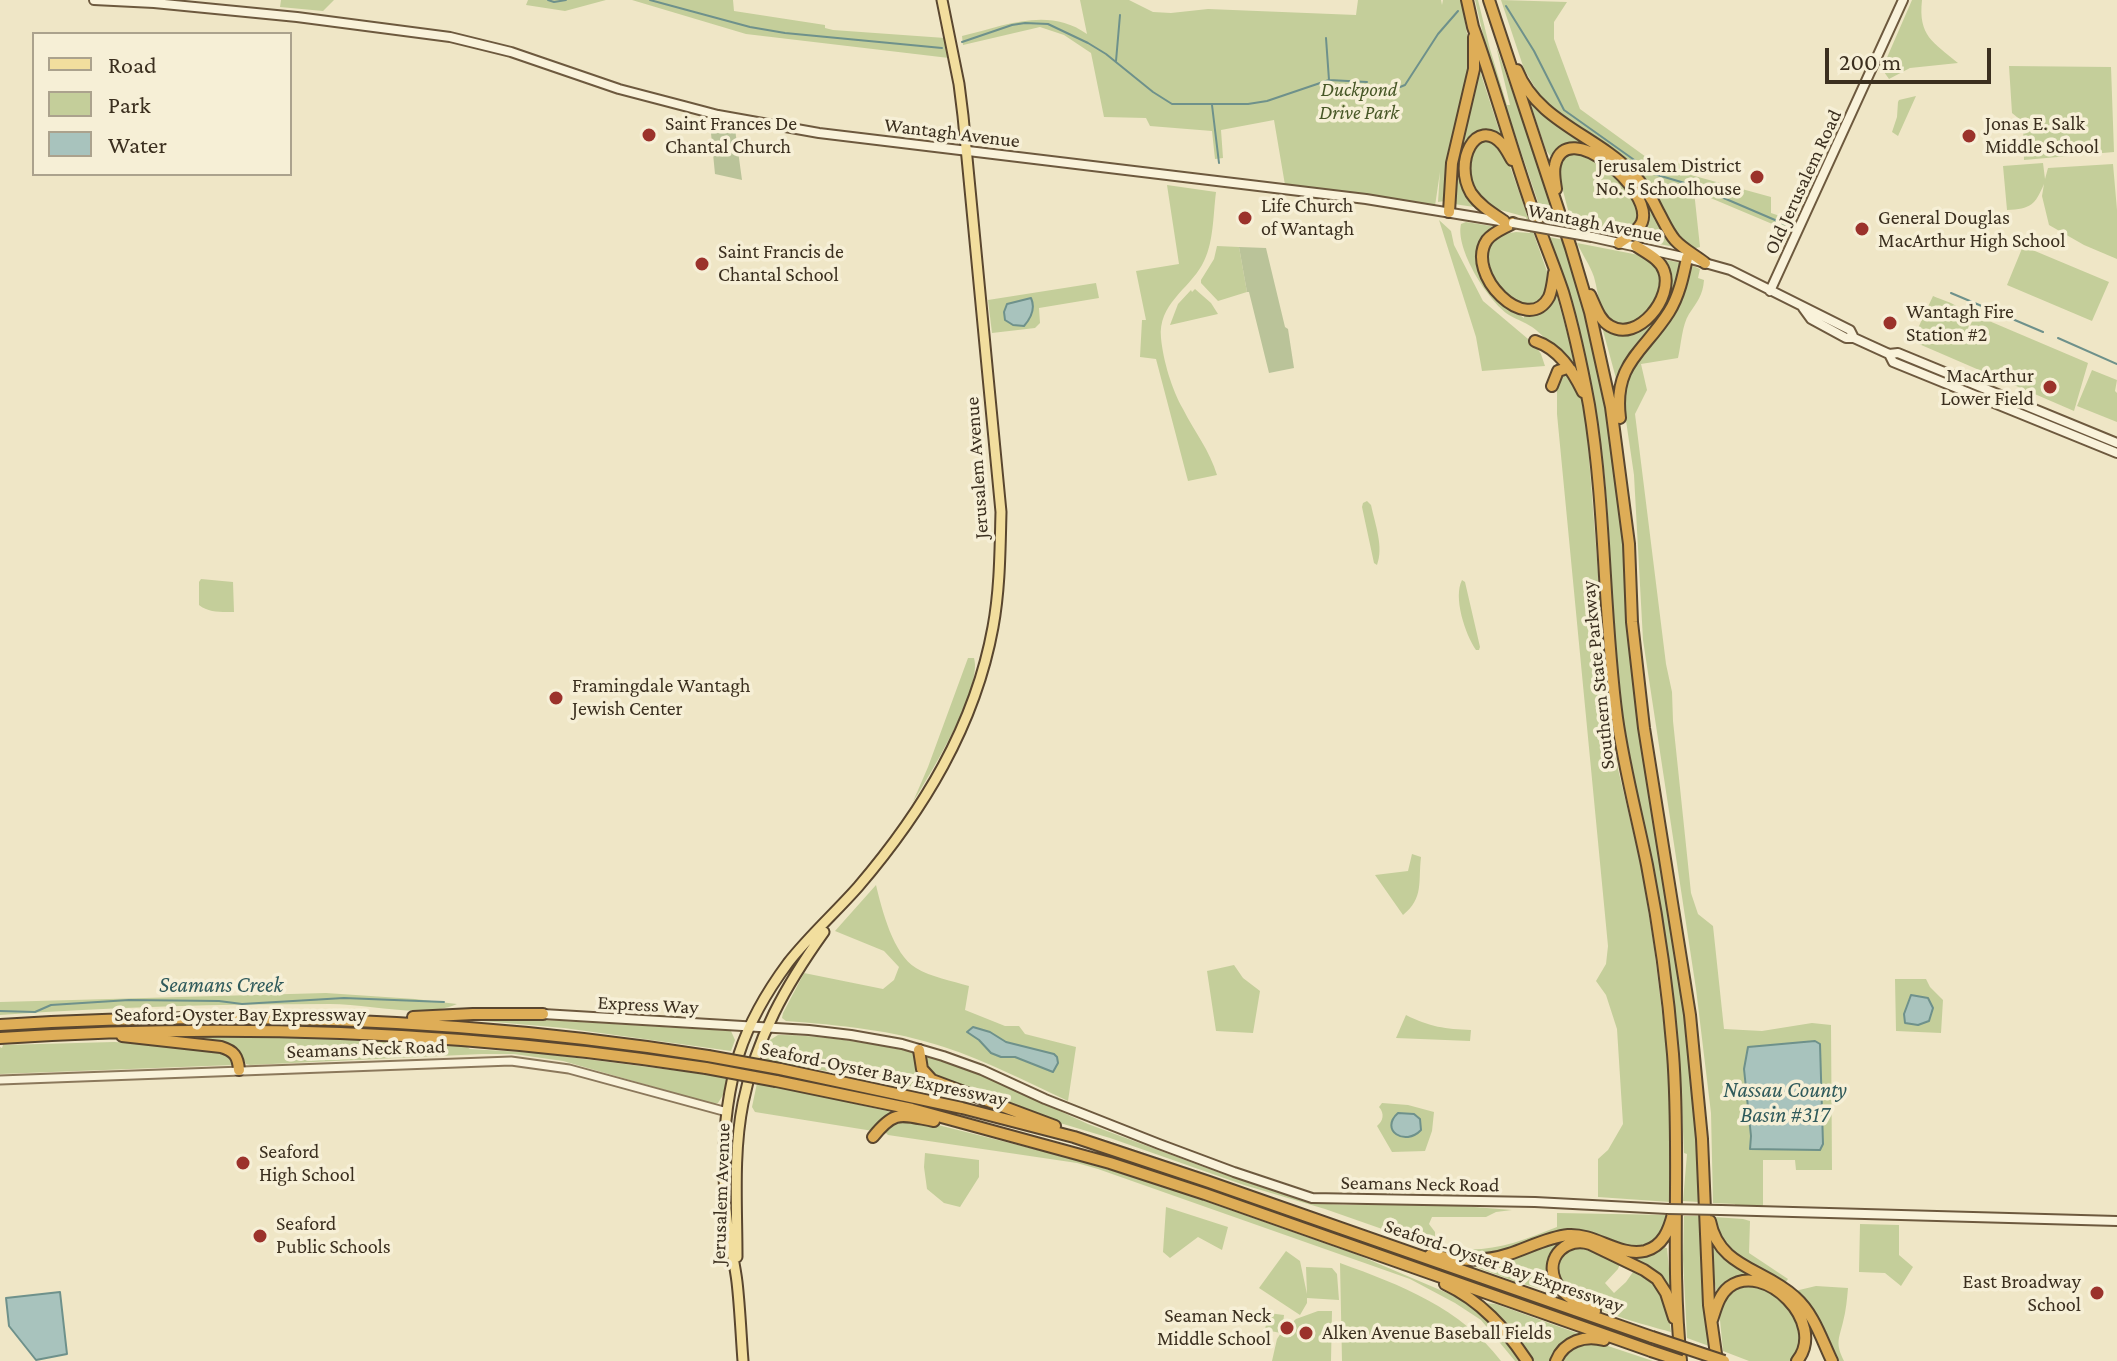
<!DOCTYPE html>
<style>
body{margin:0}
#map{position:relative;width:2117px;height:1361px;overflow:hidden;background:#efe6c6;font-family:"Crimson Pro",serif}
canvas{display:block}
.legend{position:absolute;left:32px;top:32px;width:260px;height:144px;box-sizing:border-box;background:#f6efd6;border:2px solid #aba28d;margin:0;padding:10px 14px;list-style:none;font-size:24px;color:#3b2f1f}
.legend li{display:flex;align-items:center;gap:16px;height:40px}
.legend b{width:40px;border:2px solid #aba28d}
.scale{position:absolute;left:1825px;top:48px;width:166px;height:36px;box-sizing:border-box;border:4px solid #3b2f1f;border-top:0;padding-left:10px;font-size:24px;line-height:28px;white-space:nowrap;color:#3b2f1f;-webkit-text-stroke:6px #f6efd6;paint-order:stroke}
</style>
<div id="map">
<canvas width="2117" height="1361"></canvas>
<ul class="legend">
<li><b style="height:10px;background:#f2de9e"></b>Road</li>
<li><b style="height:22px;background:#c4ce9a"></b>Park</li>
<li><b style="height:22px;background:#a8c3bd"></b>Water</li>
</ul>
<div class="scale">200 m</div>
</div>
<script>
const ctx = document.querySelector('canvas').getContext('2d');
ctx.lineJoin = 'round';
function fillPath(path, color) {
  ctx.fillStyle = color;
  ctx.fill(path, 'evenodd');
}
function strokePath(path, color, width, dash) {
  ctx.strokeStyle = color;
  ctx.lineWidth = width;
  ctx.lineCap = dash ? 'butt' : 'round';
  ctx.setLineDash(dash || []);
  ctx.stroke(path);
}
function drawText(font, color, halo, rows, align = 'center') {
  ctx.font = font + ' "Crimson Pro",serif';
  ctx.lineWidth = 7;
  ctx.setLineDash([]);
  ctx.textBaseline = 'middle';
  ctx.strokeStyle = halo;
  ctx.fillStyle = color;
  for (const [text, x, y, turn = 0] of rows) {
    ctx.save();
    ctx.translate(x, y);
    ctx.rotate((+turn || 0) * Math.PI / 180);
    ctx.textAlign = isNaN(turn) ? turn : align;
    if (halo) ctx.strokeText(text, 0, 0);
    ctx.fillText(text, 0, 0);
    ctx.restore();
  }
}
const green = new Path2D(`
 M 281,0 L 334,0 L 323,11 L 280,7 Z
 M 528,0 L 606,0 L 565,11 L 526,5 Z
 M 632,0 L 733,0 L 734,11 L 825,25 L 825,28 L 833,30 L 945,38 L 949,58 L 746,34 Z
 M 1080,0 L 1129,0 L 1153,12 L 1171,13 L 1208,9 L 1356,15 L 1358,0 L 1441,0 L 1442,5 L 1443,0 L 1461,0 L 1471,56 L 1470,82 L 1445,201 L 1438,202 L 1440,172 L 1435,206 L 1285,185 L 1274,120 L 1221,130 L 1223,158 L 1215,159 L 1212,131 L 1150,126 L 1146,118 L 1104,117 L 1091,53 L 1064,35 L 1040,27 L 963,45 L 962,36 C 1004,26 1048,6 1087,34 Z
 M 1475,0 L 1478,0 L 1490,49 L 1507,105 L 1510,105 L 1496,46 L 1559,223 L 1544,220 L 1487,51 Z
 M 1501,0 L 1567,2 L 1554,22 L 1554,39 L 1580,109 L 1657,165 L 1689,163 L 1691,175 L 1771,197 L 1771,213 L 1801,223 L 1796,234 L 1694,191 L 1700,247 L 1692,249 L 1678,238 L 1651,191 L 1554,112 L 1540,96 L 1524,69 Z
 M 1912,0 L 1922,0 C 1918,36 1933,42 1958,63 L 1910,68 L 1889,79 L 1882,69 Z
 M 1478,65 L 1502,139 L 1473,133 C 1458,155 1460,167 1465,192 L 1468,192 L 1481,208 L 1454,204 L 1457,160 L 1472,99 Z
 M 2009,66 L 2111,67 L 2114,152 L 2024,160 L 2023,122 L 2012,113 Z
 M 1916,96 L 1898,136 L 1892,132 L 1897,117 L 1898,102 L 1899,100 Z
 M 1528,97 L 1626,170 L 1647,197 L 1675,247 L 1637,240 L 1636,237 C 1641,231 1648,224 1648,216 C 1649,184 1604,160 1581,145 L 1553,160 L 1546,150 Z
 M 1488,140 L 1505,152 L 1550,280 L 1546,298 L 1535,306 L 1522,307 C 1493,284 1467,264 1502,232 L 1504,234 L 1516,232 L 1530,233 L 1526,217 L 1497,209 L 1488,203 L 1485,203 C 1466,185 1457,149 1488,140 Z
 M 1580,150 L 1609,168 L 1630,190 L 1641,221 L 1626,235 L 1572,225 L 1557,168 L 1561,158 Z
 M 2043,163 L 2045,179 L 2048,168 L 2113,164 L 2117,210 L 2117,259 L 2084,245 L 2049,225 L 2042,196 L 2044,184 C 2035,205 2031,209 2007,210 L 2003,166 Z
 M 1167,185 L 1216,192 C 1213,215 1214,244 1202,265 C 1188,290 1158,304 1161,338 C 1163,360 1172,390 1183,409 C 1194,431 1210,451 1217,475 L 1188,481 L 1156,359 L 1140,357 L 1142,320 L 1146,320 L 1136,271 L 1179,264 Z
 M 1439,220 L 1451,231 L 1454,245 L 1483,301 L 1534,344 L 1541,354 L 1545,366 L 1482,371 L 1476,337 Z
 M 1466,222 L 1497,227 L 1481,248 L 1476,249 C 1483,281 1496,300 1524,318 L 1524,313 C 1540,310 1549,309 1556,293 L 1579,376 C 1565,361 1551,343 1536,330 C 1528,323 1517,320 1509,315 C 1488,301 1455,249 1461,224 Z
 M 1549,237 L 1564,240 L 1583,296 L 1607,395 L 1622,520 L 1626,594 L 1634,689 L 1682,983 L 1693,1078 L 1699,1202 L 1683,1201 L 1687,1154 L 1684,1153 C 1681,1070 1675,988 1660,906 C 1648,836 1630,767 1620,697 C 1611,625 1612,551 1605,479 C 1597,394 1577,317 1549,237 Z
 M 1577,243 L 1649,257 L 1656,262 L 1664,287 C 1660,295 1657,303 1651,309 C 1637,327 1612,334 1601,308 C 1598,298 1597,287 1594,277 C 1590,265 1582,254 1577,243 Z
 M 1217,246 L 1239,247 L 1247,292 L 1218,301 L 1201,283 L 1201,280 L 1214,259 Z
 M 2023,246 L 2109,282 L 2092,321 L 2007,285 Z
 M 1661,259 L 1682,263 L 1669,307 L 1617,382 L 1602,327 C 1608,328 1615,332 1621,333 C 1643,337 1656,314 1666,299 Z
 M 1693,266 L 1700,269 L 1698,278 L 1704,280 C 1703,295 1697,302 1689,314 C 1682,325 1681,345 1678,358 L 1641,364 L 1647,390 L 1635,414 L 1666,664 L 1672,692 L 1673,721 L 1691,893 L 1698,914 L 1713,926 L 1724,1029 L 1762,1031 L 1812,1023 L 1831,1025 L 1832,1170 L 1796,1170 L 1795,1160 L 1763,1160 L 1763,1210 L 1736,1209 L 1735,1204 L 1713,1203 L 1711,1113 L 1696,989 L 1643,640 L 1634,475 L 1624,407 L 1625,386 L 1628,371 L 1666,321 L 1688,269 Z
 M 1096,283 L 1099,298 L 1039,308 L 1040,323 L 1035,328 L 992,333 L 988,300 Z
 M 1195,289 L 1211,303 L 1218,314 L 1170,325 L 1178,304 L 1191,290 L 1192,292 Z
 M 1933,296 C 1952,304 1966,305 1969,328 L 1975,315 L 2088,363 L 2074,411 L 1912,341 Z
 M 2092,370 L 2117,380 L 2115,391 L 2117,393 L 2117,422 L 2077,406 Z
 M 1568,371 L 1580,393 L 1586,419 L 1609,713 L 1618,769 L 1641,865 L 1654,947 L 1670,1077 L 1672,1155 L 1670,1202 L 1598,1197 L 1598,1159 L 1608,1150 L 1623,1124 L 1617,1029 L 1606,995 L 1596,981 L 1606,964 L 1608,946 L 1557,414 L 1557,377 Z
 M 1367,501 L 1371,505 C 1375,524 1384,547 1377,565 L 1374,563 L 1362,507 L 1363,503 Z
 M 201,579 L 233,582 L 234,612 C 222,612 209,613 199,605 L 199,582 Z
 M 1462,580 L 1465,582 L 1480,647 L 1479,650 L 1476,650 C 1465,634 1453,597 1462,580 Z
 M 968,658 L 974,658 C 983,689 929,776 912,804 L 928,767 Z
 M 1412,854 L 1421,857 C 1418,882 1424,898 1403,915 L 1375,875 L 1408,871 Z
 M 876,885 C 882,910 893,954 916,968 C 931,977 952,981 969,986 L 965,1010 L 1005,1026 L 1019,1026 L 1025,1034 L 1076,1047 L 1068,1101 C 1027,1082 987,1061 944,1047 C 893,1030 839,1025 786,1021 L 782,1018 L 783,1013 L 804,973 L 883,989 L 894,980 L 899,967 L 884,951 L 835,931 Z
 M 1234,965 L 1243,978 L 1260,991 L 1253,1033 L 1216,1031 L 1207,971 Z
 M 1895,979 L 1926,979 L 1930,987 L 1943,1000 L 1941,1033 L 1896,1031 Z
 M 326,993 L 415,999 L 457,1004 C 423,1019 368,1004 330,1004 C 220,1004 110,1007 0,1015 L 0,1002 Z
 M 1406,1015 C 1430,1027 1445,1029 1471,1030 L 1470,1041 L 1396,1038 Z
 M 540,1017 L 545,1020 L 564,1021 L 731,1031 L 735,1040 L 731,1051 L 564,1028 L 460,1019 Z
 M 778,1035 C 824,1035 868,1043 913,1052 L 916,1055 L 920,1072 L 979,1101 L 980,1104 L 916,1089 L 915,1087 L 765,1060 L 770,1040 Z
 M 209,1037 L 312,1038 L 464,1045 L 470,1049 L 538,1053 L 727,1077 L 723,1095 L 718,1103 L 714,1104 L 563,1061 L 514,1054 L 482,1054 L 250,1065 L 246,1064 L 239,1052 L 188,1038 Z
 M 114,1042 L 178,1045 L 226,1050 L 233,1054 L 233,1065 L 0,1074 L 0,1047 L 2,1048 L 3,1045 Z
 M 929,1057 L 977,1073 L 1088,1124 L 1223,1174 L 1311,1203 L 1344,1205 L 1436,1204 L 1512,1210 L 1496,1212 L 1486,1217 L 1432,1217 L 1429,1224 L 1435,1232 L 1435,1238 L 1432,1241 L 1405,1237 L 1325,1209 L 1244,1185 L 1110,1138 L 1050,1120 L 935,1078 L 925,1066 L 925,1059 Z
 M 757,1083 L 765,1084 L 896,1113 L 873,1131 L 755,1112 L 752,1107 Z
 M 1382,1103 L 1408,1105 L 1434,1112 L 1432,1131 L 1425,1151 L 1392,1152 L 1377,1126 C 1383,1121 1385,1114 1379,1107 Z
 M 914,1119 L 1078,1160 L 1168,1188 L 1358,1255 L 1473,1304 L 1503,1333 L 1523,1361 L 1515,1361 L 1481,1320 L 1455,1303 L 1410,1279 L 1098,1169 L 1077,1163 L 888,1135 L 886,1133 L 885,1128 L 893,1121 Z
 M 925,1153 L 979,1160 L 979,1177 L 960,1207 L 944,1203 L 927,1189 L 924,1167 Z
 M 1166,1207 L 1228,1227 L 1222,1250 L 1198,1237 L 1170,1258 L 1163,1252 Z
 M 1557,1213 L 1669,1215 L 1666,1232 L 1656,1243 L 1641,1249 L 1625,1247 L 1590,1234 L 1487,1257 L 1447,1254 L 1445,1247 C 1487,1255 1519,1242 1557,1227 Z
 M 1684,1216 L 1700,1216 L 1709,1346 L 1687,1338 L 1683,1259 Z
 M 1714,1217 L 1743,1219 L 1750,1221 L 1749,1253 L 1788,1279 L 1785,1283 L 1759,1268 L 1738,1259 L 1718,1239 Z
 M 1860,1224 L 1899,1225 L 1899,1255 L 1913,1267 L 1901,1286 L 1885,1273 L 1859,1272 Z
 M 1565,1238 L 1565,1242 L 1550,1264 L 1565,1295 L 1519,1283 L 1465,1263 Z
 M 1711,1240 L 1714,1241 L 1761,1278 L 1717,1294 L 1712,1268 Z
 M 1578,1246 L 1620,1264 L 1618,1269 L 1605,1283 L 1614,1293 L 1626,1282 L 1633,1272 L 1648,1275 L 1667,1302 L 1671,1332 C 1644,1324 1548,1303 1556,1263 C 1557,1263 1562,1253 1562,1252 Z
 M 1661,1247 L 1667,1248 L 1671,1289 L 1668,1290 L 1628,1259 L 1631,1255 Z
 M 1286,1251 L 1300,1261 L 1307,1294 L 1306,1267 L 1332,1268 L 1337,1274 L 1339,1300 L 1307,1298 L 1307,1303 L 1300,1315 L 1259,1288 Z
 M 1340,1263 C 1401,1285 1461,1308 1501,1361 L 1342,1361 Z
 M 1738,1285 L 1756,1285 L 1786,1300 L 1799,1318 L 1804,1336 L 1793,1361 L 1749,1361 L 1723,1351 L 1719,1310 L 1722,1300 Z
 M 1816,1286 L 1848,1288 C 1847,1299 1846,1311 1843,1322 C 1839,1339 1835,1343 1844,1361 L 1839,1361 C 1828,1336 1818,1308 1795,1291 Z
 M 1485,1303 L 1496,1304 L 1585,1336 L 1553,1361 L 1531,1361 L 1503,1319 Z
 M 1318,1311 L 1332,1311 L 1331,1361 L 1272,1361 L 1277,1339 L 1281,1333 L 1265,1330 L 1268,1313 L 1284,1315 L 1282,1332 L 1296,1319 Z
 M 1597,1339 L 1605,1345 L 1653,1361 L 1561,1361 L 1572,1347 Z`);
const cemetery = new Path2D(`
 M 710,123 L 735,129 L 742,180 L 715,174 Z
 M 1239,247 L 1266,248 L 1285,327 L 1288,329 L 1294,368 L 1269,373 L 1249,292 L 1247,292 Z`);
const water = new Path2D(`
 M 1031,298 C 1036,309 1031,318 1024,326 L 1013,325 L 1005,320 L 1004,312 L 1007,304 Z
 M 1911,995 L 1928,998 L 1933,1008 L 1929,1021 L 1918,1025 L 1905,1023 L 1904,1014 Z
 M 973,1027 L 990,1032 L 1006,1042 L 1054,1054 L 1057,1057 L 1058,1063 L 1053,1072 L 1015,1057 L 1001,1057 L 991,1053 L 979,1040 L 967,1032 Z
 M 1815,1041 L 1820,1044 L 1823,1144 L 1820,1150 L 1750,1149 L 1751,1136 L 1744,1069 L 1748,1047 Z
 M 1398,1113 L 1414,1114 L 1420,1119 L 1421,1130 C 1405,1147 1379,1130 1398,1113 Z
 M 60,1292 L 67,1354 L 36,1360 L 9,1326 L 6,1298 Z`);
const stream = new Path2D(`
 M 548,0 L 554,2 L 566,0
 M 650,0 L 750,27 L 785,33 L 942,48
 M 1506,6 L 1534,51 L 1564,110 L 1654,174 L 1688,184
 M 1326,38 L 1329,80
 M 962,42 L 1012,25 L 1025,23 L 1048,24 L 1088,43 L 1106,54 L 1153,92 L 1172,104 L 1248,104 L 1267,101 L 1329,80 L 1367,82
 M 1116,61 L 1120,15
 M 1383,85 L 1400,87 L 1405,85 L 1438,34 L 1458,11
 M 1212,105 L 1219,163
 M 1705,190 L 1796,229
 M 1951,293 L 2043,332
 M 2058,338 L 2117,364
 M 0,1011 L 35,1012 L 51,1005 L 129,1000 L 219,1001 L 242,1004 L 344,998 L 444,1002`);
const tertiary = new Path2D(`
 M 0,1080 L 511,1061 L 569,1069 L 727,1112`);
const secondary = new Path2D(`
 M 94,0 L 154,3 L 297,17 L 450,37 L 511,52 L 619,89 L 684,106 L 718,115 L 819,133 L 1366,199 L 1500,221
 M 1592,237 L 1687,258 L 1730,270 L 1850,330 L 1854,338
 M 1770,291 L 1903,0
 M 1803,308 L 1811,319 L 1846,338 L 1854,338 L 1889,354 L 1898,353 L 2117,443
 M 1889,354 L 1893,362 L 2117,453
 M 543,1014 L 809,1030 L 851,1035 L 902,1044 L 943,1056 L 982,1070 L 1045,1099 L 1159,1144 L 1234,1172 L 1312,1198 L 1535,1202 L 1668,1209
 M 1721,1210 L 2117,1221`);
const primary = new Path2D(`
 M 737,1257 C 737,1206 733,1153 743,1103 C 756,1038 786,985 824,932
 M 743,1361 C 741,1335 740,1308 737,1282 C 735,1264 730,1247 728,1228 C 721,1171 722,1110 739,1054 C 749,1023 768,990 788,963 C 809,936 835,913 858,887 C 923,811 975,726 993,627 C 1000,589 1000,550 1001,512 L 963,116 L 959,84 L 942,0`);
const motorway = new Path2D(`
 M 1467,0 L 1473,27 C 1494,85 1510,144 1530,202 C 1540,232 1553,262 1563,292 C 1574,329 1582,367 1589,405 C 1606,509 1603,614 1617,718 C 1624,768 1637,816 1647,865 C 1659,927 1668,991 1673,1054 C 1681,1156 1670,1259 1681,1361
 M 1489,0 L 1571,248 L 1590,312 L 1611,407 L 1629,544 L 1632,622 L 1644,728 L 1690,1015 L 1702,1139 L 1709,1305 L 1717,1361
 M 1517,70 C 1537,121 1595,135 1631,172 C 1643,184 1652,198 1659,213 C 1664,222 1668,232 1675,240 C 1683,249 1695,255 1705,263
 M 1556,189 C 1555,182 1553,172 1555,165 C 1566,115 1654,190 1642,222 C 1638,232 1627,237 1619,243
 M 1449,212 L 1452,163 L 1474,69 L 1474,37
 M 1504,221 C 1492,213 1479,205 1471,193 C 1453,162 1476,116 1502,144 C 1506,149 1509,155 1512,160
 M 1513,223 C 1505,228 1493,232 1487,240 C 1464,274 1527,337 1549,297 C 1552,290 1553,280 1554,273
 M 1590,295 C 1595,305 1599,320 1610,326 C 1638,343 1674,297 1664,271 C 1660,259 1646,253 1636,246
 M 1535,341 C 1559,349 1572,370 1583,392
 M 1552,386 L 1558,371 L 1567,368 L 1571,370
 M 1620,418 C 1613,363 1644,352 1669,312 C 1679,296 1683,277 1687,258
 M 413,1017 L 473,1014 L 543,1014
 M 0,1025 C 237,1010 473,1019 708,1056
 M 122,1036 L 221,1047 C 234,1051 238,1056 239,1070
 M 0,1038 C 237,1022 472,1032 706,1068
 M 919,1050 L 922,1069 L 932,1080 L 1055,1126
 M 780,1069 L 962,1108 L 1074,1137 L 1209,1182 L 1652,1337
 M 776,1081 L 912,1109 L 1110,1163 L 1205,1194 L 1651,1351
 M 873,1137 C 895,1109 901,1115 934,1121
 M 1710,1221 C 1719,1268 1764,1268 1795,1297 C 1814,1314 1821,1338 1832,1361
 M 1430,1255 C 1457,1260 1482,1263 1509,1254 C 1528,1248 1548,1237 1568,1235 C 1595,1233 1619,1257 1645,1251 C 1663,1246 1669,1230 1673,1214
 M 1445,1284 C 1481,1301 1505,1328 1527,1361
 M 1595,1311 C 1580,1305 1562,1296 1555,1280 C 1545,1256 1568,1236 1590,1244 L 1644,1270 L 1657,1279 L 1666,1293 L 1674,1318
 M 1712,1320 C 1716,1308 1719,1295 1729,1287 C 1764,1260 1828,1323 1797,1361
 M 1556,1361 C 1564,1341 1585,1335 1604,1340`);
const secondaryBridge = new Path2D(`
 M 1513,223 L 1592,237
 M 1668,1209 L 1721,1210`);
const motorwayBridge = new Path2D(`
 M 708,1056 L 780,1069
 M 706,1068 L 776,1081
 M 1652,1337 L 1724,1361
 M 1651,1351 L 1681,1361`);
const markers = [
 [649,135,8,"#9b322b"],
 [1969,136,8,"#9b322b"],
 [1757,177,8,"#9b322b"],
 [1245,218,8,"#9b322b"],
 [1862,229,8,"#9b322b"],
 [702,264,8,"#9b322b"],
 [1890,323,8,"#9b322b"],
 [2050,387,8,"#9b322b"],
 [556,698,8,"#9b322b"],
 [243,1163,8,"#9b322b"],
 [260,1236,8,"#9b322b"],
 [2097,1293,8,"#9b322b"],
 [1287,1328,8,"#9b322b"],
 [1306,1333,8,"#9b322b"]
];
const parkNames = [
 ["Duckpond",1359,90],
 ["Drive Park",1359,113]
];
const poiNames = [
 ["Saint Frances De",665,124],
 ["Chantal Church",665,147],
 ["Jonas E. Salk",1985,124],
 ["Middle School",1985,147],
 ["Jerusalem District",1741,166,"right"],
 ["No. 5 Schoolhouse",1741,189,"right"],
 ["Life Church",1261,206],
 ["of Wantagh",1261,229],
 ["General Douglas",1878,218],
 ["MacArthur High School",1878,241],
 ["Saint Francis de",718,252],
 ["Chantal School",718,275],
 ["Wantagh Fire",1906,312],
 ["Station #2",1906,335],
 ["MacArthur",2034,376,"right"],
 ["Lower Field",2034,399,"right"],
 ["Framingdale Wantagh",572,686],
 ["Jewish Center",572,709],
 ["Seaford",259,1152],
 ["High School",259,1175],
 ["Seaford",276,1224],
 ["Public Schools",276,1247],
 ["East Broadway",2081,1282,"right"],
 ["School",2081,1305,"right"],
 ["Seaman Neck",1271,1316,"right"],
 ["Middle School",1271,1339,"right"],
 ["Alken Avenue Baseball Fields",1322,1333]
];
const streetNames = [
 ["Wantagh Avenue",952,133,7],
 ["Old Jerusalem Road",1803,182,-65],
 ["Wantagh Avenue",1595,223,11],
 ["Jerusalem Avenue",977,468,-94],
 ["Southern State Parkway",1598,675,-96],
 ["Express Way",648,1005,3],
 ["Seaford-Oyster Bay Expressway",240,1015],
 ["Seamans Neck Road",366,1049,-2],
 ["Seaford-Oyster Bay Expressway",884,1074,12],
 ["Seamans Neck Road",1420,1184,1],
 ["Jerusalem Avenue",721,1194,-88],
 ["Seaford-Oyster Bay Expressway",1504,1266,19]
];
const waterNames = [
 ["Seamans Creek",221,985],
 ["Nassau County",1785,1090],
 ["Basin #317",1785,1115]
];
fillPath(green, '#c4ce9a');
fillPath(cemetery, '#bac399');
fillPath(water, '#a8c3bd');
strokePath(water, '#6e918b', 2);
strokePath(stream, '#6e918b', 2);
strokePath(tertiary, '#8b785b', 11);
strokePath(secondary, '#6d593e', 12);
strokePath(primary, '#59462f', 13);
strokePath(motorway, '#59462f', 14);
strokePath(tertiary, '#f9f2da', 7);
strokePath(secondary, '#f9f2da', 8);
strokePath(primary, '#f2de9e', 9);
strokePath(motorway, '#dead57', 10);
strokePath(secondaryBridge, '#6d593e', 12, []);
strokePath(motorwayBridge, '#59462f', 14, []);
strokePath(secondaryBridge, '#f9f2da', 8);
strokePath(motorwayBridge, '#dead57', 10);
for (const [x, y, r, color] of markers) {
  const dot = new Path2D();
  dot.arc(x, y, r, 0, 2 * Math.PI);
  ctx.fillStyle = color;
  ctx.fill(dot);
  strokePath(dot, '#f6efd6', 3);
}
drawText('italic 20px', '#475726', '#f6efd6', parkNames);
drawText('20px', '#3b2f1f', '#f6efd6', poiNames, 'left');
drawText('20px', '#3b2f1f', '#f6efd6', streetNames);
drawText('italic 22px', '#2f5a5b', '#f6efd6', waterNames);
</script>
